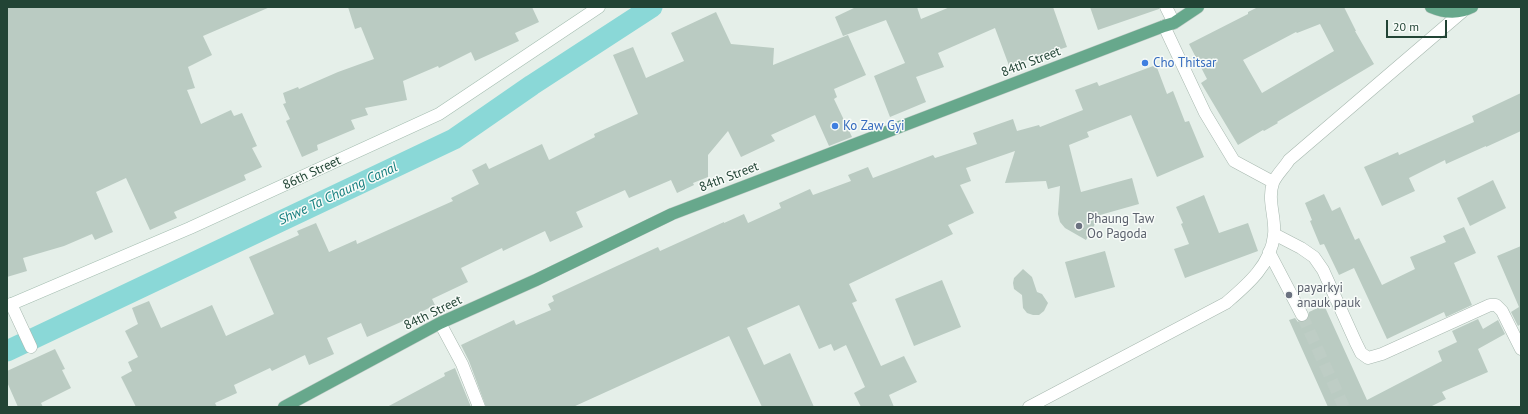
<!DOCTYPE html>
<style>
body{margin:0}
#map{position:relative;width:1528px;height:414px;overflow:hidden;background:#e5efe9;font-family:"PT Sans",sans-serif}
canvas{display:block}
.frame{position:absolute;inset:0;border:8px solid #224435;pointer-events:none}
.scale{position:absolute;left:1386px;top:20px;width:61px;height:18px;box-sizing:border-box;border:2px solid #224435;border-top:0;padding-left:5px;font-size:12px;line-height:14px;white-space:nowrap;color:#224435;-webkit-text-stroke:3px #f7fbf8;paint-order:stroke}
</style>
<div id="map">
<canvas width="1528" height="414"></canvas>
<div class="frame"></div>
<div class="scale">20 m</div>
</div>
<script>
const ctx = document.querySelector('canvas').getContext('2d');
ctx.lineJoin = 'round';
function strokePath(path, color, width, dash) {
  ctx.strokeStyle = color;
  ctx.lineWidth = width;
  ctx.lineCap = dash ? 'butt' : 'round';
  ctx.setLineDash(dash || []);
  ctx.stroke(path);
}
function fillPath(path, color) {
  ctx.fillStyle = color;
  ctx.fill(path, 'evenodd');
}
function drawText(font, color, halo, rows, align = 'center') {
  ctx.font = font + ' "PT Sans",sans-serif';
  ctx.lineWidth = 3;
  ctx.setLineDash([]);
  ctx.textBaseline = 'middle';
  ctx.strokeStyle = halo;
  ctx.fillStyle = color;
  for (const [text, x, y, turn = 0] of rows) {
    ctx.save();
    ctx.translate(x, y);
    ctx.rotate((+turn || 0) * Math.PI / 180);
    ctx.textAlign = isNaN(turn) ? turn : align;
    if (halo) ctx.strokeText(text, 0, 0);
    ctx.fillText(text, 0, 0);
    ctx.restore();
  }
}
const canal = new Path2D(`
 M 7,351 L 454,139 L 532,85 L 652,7`);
const building = new Path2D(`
 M 7,7 L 270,7 L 203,36 L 212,55 L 188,67 L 195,88 L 187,90 L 201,124 L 231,110 L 234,116 L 242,113 L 257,146 L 252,148 L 262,167 L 244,175 L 246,180 L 174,212 L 177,218 L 150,230 L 126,178 L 96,192 L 113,232 L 95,240 L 92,234 L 64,246 L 23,258 L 27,271 L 7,277 Z
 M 348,7 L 532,7 L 539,22 L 515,33 L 519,41 L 475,61 L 471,52 L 439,68 L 438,66 L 403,81 L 407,100 L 365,108 L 368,115 L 351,120 L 355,129 L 317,145 L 318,150 L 302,157 L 286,121 L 290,119 L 283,104 L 286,103 L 283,93 L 298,87 L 299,89 L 338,72 L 374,59 L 361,27 L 355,29 Z
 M 856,7 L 917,7 L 921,19 L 950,7 L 1053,7 L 1067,47 L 1024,61 L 1025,65 L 1011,71 L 995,28 L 938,53 L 944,67 L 916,77 L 926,102 L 890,117 L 874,76 L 905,63 L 886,20 L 843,36 L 835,17 Z
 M 1090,7 L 1159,7 L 1159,9 L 1098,30 Z
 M 1258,7 L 1344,7 L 1356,31 L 1355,31 L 1374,64 L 1277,122 L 1278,123 L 1264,131 L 1263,130 L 1238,145 L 1201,83 L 1207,79 L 1189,44 L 1248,14 L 1248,12 ZM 1320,24 L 1334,51 L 1262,93 L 1243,60 L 1296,32 L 1297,33 Z
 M 716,12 L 731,44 L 774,48 L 773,65 L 848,35 L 866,75 L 834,89 L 837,97 L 834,99 L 852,137 L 829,146 L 815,115 L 771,135 L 775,141 L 741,157 L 728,131 L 708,155 L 708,177 L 693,183 L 694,185 L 677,193 L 671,180 L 629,198 L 625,190 L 576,212 L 583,227 L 550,242 L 545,231 L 503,251 L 502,248 L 461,268 L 468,282 L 432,299 L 435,305 L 401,322 L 367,337 L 361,323 L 327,338 L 334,354 L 309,365 L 305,355 L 272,371 L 270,368 L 234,385 L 237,393 L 215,403 L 217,407 L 136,407 L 121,377 L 132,371 L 128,362 L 138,357 L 125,331 L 138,324 L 132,308 L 149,301 L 161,328 L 212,305 L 226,336 L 274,314 L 249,257 L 299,235 L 297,231 L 316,223 L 329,252 L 356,240 L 357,244 L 453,201 L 451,198 L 479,184 L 472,170 L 486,163 L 489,169 L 542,144 L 549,160 L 595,137 L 594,134 L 638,114 L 613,55 L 633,47 L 646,78 L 684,61 L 671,33 Z
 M 1156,65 L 1167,94 L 1173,91 L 1185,122 L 1189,121 L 1204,157 L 1157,177 L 1131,115 L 1087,132 L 1089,137 L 1069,145 L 1081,192 L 1132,178 L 1139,204 L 1100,215 L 1086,240 L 1065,228 L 1060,222 L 1058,214 L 1060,186 L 1048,189 L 1046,181 L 1005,183 L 1015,151 L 966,168 L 971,181 L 960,185 L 974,213 L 948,225 L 953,234 L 849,284 L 857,301 L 852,303 L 881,366 L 904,356 L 917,382 L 889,395 L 894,407 L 861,407 L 854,393 L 865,387 L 846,345 L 834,351 L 831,344 L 819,349 L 799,305 L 747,328 L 764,365 L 790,353 L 814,407 L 762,407 L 729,336 L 573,407 L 486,407 L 469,361 L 461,345 L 514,320 L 516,325 L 551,310 L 548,304 L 554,301 L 552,296 L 658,247 L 660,251 L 724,222 L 724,223 L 744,214 L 748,223 L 781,208 L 779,203 L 810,189 L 813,195 L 851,181 L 848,175 L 868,167 L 873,178 L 933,155 L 935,158 L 977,144 L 973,133 L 1013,119 L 1017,131 L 1039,125 L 1040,127 L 1083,110 L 1075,90 L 1097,82 L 1099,86 Z
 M 1521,93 L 1521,131 L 1486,147 L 1486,146 L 1446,164 L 1445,160 L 1409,178 L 1415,191 L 1382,206 L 1364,167 L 1398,152 L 1399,155 L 1474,122 L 1472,116 Z
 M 1493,180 L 1506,208 L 1470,226 L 1457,198 Z
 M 1324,194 L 1332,211 L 1340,207 L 1355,240 L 1359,238 L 1382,285 L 1415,269 L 1410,257 L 1446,242 L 1443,236 L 1464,227 L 1476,253 L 1454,263 L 1472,305 L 1446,317 L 1444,312 L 1387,339 L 1354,268 L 1339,275 L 1324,244 L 1320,245 L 1310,221 L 1312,220 L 1305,203 Z
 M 1204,195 L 1219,233 L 1248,223 L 1258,251 L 1185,278 L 1174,249 L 1189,244 L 1181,224 L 1183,223 L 1176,207 Z
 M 1521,246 L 1521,324 L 1518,326 L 1511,312 L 1519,307 L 1497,256 Z
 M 1105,251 L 1115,287 L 1075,298 L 1065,262 Z
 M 1023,269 L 1032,277 L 1037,292 L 1042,294 L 1048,303 L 1044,311 L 1039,315 L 1033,315 L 1027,313 L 1023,308 L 1022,295 L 1014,289 L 1013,283 L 1014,278 Z
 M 942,280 L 961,327 L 914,346 L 895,299 Z
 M 1324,305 L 1367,400 L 1442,361 L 1438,351 L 1457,342 L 1452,331 L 1478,319 L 1483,329 L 1498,320 L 1505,334 L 1478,349 L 1488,372 L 1442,392 L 1446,399 L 1430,407 L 1328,407 L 1289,320 L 1295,318 L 1298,322 L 1305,322 L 1308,319 L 1309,312 Z
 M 55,349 L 65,369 L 62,370 L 71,388 L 41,403 L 43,407 L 18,407 L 7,382 L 7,371 Z
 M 455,368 L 471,407 L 387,407 L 445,376 L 444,373 Z`);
const streetTunnel = new Path2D(`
 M 1302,315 L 1344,407`);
const street = new Path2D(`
 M 1166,7 L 1174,23
 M 1164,26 L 1205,113 L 1234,161 L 1273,182
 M 1274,234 L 1301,248 L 1314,257 L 1323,270 L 1356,343 L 1361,353 L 1368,358 L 1382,354 L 1490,305 L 1496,305 L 1502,311 L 1521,349
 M 1269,252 L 1302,315
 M 11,304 L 31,347
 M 440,323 L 462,364 L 479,407
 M 1029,407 L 1226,303 C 1247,285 1271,265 1274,235 C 1276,218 1267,200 1273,183 C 1276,175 1285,167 1289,160 L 1462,12`);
const secondary = new Path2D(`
 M 7,306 L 190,228 L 439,114 L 599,7`);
const primary = new Path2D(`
 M 1431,7 C 1445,13 1458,14 1472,7
 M 284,407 L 440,323 L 536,280 L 672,214 L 1164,26 L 1174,23 L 1198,7`);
const markers = [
 [1145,63,4,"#3f7fe0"],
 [835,126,4,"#3f7fe0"],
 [1079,226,4,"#6b7280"],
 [1289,295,4,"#6b7280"]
];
const streetNames = [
 ["84th Street",1031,62,-21],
 ["86th Street",312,173,-25],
 ["84th Street",729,177,-21],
 ["84th Street",433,313,-26]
];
const shopNames = [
 ["Cho Thitsar",1153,63],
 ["Ko Zaw Gyi",843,126]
];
const worshipNames = [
 ["Phaung Taw",1087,219],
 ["Oo Pagoda",1087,234],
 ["payarkyi",1297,288],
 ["anauk pauk",1297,303]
];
const waterNames = [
 ["Shwe Ta Chaung Canal",338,194,-25]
];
strokePath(canal, '#8ad8d7', 21);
fillPath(building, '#bacbc2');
strokePath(streetTunnel, '#becdc5', 12, [12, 6]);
strokePath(street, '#a7b8af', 13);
strokePath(secondary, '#a3bcaf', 13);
strokePath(primary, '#c1cbc6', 13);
strokePath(street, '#fff', 12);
strokePath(secondary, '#fff', 12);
strokePath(primary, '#67a88c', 12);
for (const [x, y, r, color] of markers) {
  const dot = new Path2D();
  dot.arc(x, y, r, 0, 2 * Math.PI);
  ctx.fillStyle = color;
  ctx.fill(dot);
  strokePath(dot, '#f7fbf8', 1.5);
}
drawText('13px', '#224435', '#f7fbf8', streetNames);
drawText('13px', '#366cbe', '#f7fbf8', shopNames, 'left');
drawText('13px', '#5b616d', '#f7fbf8', worshipNames, 'left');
drawText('italic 14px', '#167f7f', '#f7fbf8', waterNames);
</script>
